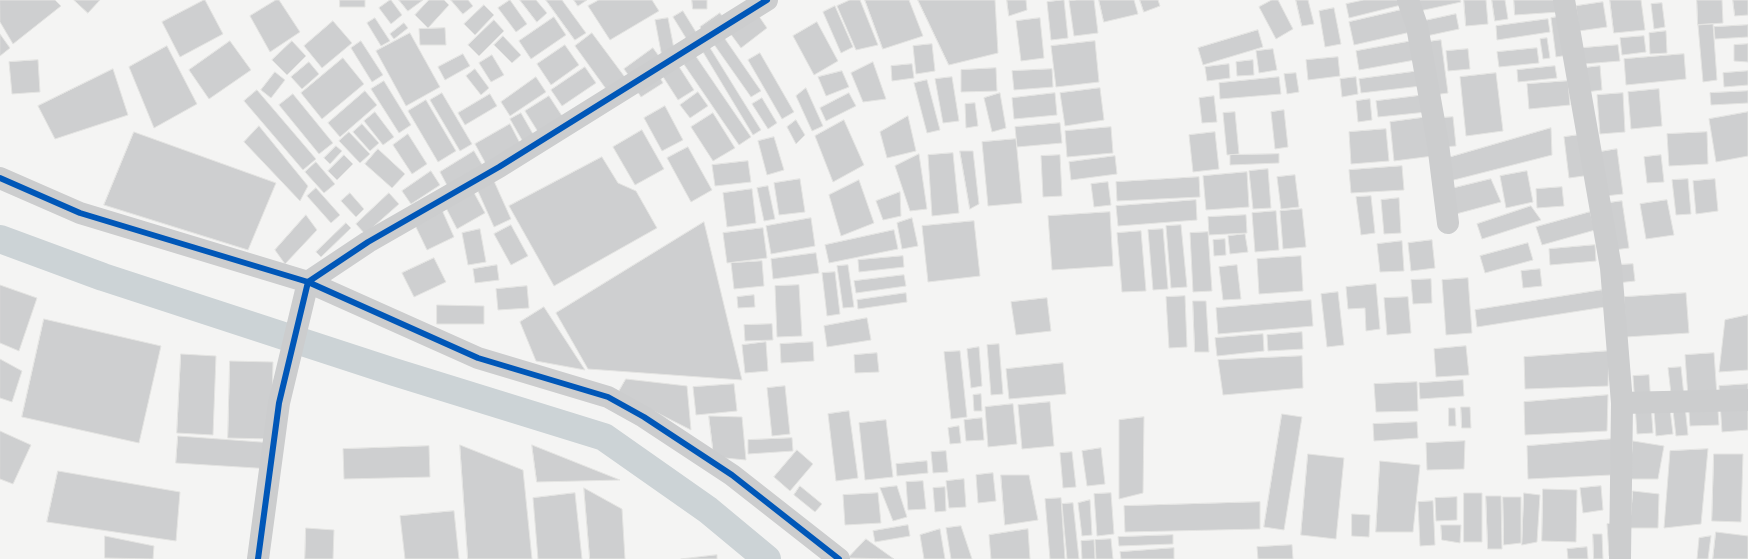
<!DOCTYPE html>
<style>
body{margin:0}
canvas{display:block;background:#f4f4f3}
</style>
<canvas width="1748" height="559"></canvas>
<script>
const ctx = document.querySelector('canvas').getContext('2d');
ctx.lineJoin = 'round';
function strokePath(path, color, width, dash) {
  ctx.strokeStyle = color;
  ctx.lineWidth = width;
  ctx.lineCap = dash ? 'butt' : 'round';
  ctx.setLineDash(dash || []);
  ctx.stroke(path);
}
function fillPath(path, color) {
  ctx.fillStyle = color;
  ctx.fill(path, 'evenodd');
}
const canal = new Path2D(`
 M 0,239 L 103,277 L 394,372 L 604,437 L 708,510 L 767,559`);
const building = new Path2D(`
 M 0,0 L 55,0 L 61,6 L 13,44 L 0,22 Z
 M 74,0 L 100,0 L 88,13 Z
 M 204,0 L 205,0 L 223,34 L 180,57 L 162,22 Z
 M 276,0 L 279,0 L 300,32 L 270,52 L 250,16 Z
 M 340,0 L 365,0 L 365,7 L 340,7 Z
 M 390,0 L 391,0 L 402,15 L 391,24 L 379,8 Z
 M 399,0 L 423,0 L 408,11 Z
 M 429,0 L 444,0 L 449,5 L 428,28 L 415,15 Z
 M 451,0 L 468,0 L 473,6 L 463,14 Z
 M 510,0 L 527,24 L 516,32 L 498,8 Z
 M 520,0 L 536,0 L 547,13 L 537,22 Z
 M 546,0 L 562,0 L 586,33 L 575,40 Z
 M 574,0 L 587,0 L 578,6 Z
 M 599,0 L 652,0 L 659,11 L 610,40 L 588,6 Z
 M 692,0 L 707,0 L 707,9 L 693,9 Z
 M 850,0 L 860,0 L 878,45 L 856,50 L 837,6 Z
 M 865,0 L 909,0 L 923,36 L 883,49 Z
 M 918,0 L 995,0 L 998,53 L 949,65 Z
 M 1007,0 L 1026,0 L 1027,10 L 1009,16 Z
 M 1064,0 L 1068,38 L 1051,40 L 1047,2 Z
 M 1077,0 L 1094,0 L 1098,33 L 1074,36 L 1069,1 Z
 M 1099,0 L 1134,0 L 1138,14 L 1104,22 Z
 M 1140,0 L 1158,0 L 1160,6 L 1144,12 Z
 M 1272,0 L 1278,0 L 1293,29 L 1276,39 L 1259,7 Z
 M 1296,0 L 1308,0 L 1314,24 L 1302,26 Z
 M 1364,0 L 1400,0 L 1401,5 L 1349,18 L 1346,4 Z
 M 1412,0 L 1460,0 L 1461,2 L 1415,12 Z
 M 1464,0 L 1486,0 L 1488,24 L 1466,26 Z
 M 1492,0 L 1505,0 L 1508,19 L 1495,21 Z
 M 1514,0 L 1559,0 L 1559,12 L 1515,15 Z
 M 1610,0 L 1641,0 L 1645,30 L 1614,33 Z
 M 1697,0 L 1722,0 L 1723,23 L 1698,25 Z
 M 1733,0 L 1748,0 L 1748,15 L 1735,16 Z
 M 1603,2 L 1607,27 L 1579,31 L 1576,6 Z
 M 1662,3 L 1665,27 L 1654,29 L 1651,4 Z
 M 484,5 L 494,15 L 475,35 L 464,24 Z
 M 835,6 L 853,47 L 841,53 L 823,12 Z
 M 1334,8 L 1341,44 L 1325,47 L 1319,11 Z
 M 754,9 L 767,28 L 741,48 L 727,29 Z
 M 1405,9 L 1411,32 L 1354,45 L 1349,22 Z
 M 683,11 L 699,37 L 689,43 L 673,17 Z
 M 720,13 L 725,20 L 705,34 L 700,27 Z
 M 1456,14 L 1459,29 L 1422,37 L 1419,22 Z
 M 1562,16 L 1568,55 L 1556,57 L 1551,18 Z
 M 554,17 L 566,35 L 531,59 L 519,41 Z
 M 375,18 L 390,41 L 381,46 L 367,23 Z
 M 668,18 L 675,54 L 662,57 L 655,20 Z
 M 1040,18 L 1044,58 L 1021,61 L 1016,21 Z
 M 1548,19 L 1550,32 L 1497,40 L 1496,26 Z
 M 494,20 L 504,31 L 479,56 L 468,45 Z
 M 333,21 L 352,43 L 322,68 L 304,46 Z
 M 817,22 L 838,61 L 814,75 L 793,36 Z
 M 404,23 L 408,28 L 394,39 L 390,34 Z
 M 1713,24 L 1717,80 L 1703,82 L 1698,25 Z
 M 1748,25 L 1748,37 L 1715,39 L 1714,27 Z
 M 445,28 L 446,45 L 420,45 L 419,29 Z
 M 1258,30 L 1263,47 L 1203,65 L 1198,48 Z
 M 1666,31 L 1667,53 L 1650,54 L 1649,33 Z
 M 410,33 L 440,87 L 406,106 L 376,51 Z
 M 592,33 L 627,80 L 609,93 L 575,46 Z
 M 0,34 L 10,48 L 0,56 Z
 M 503,36 L 521,55 L 512,63 L 494,45 Z
 M 723,36 L 761,91 L 751,97 L 713,43 Z
 M 1644,36 L 1646,52 L 1622,55 L 1620,38 Z
 M 1547,38 L 1550,58 L 1543,59 L 1540,39 Z
 M 1441,40 L 1448,93 L 1434,95 L 1427,42 Z
 M 230,41 L 251,70 L 209,99 L 189,70 Z
 M 292,41 L 306,56 L 287,75 L 272,60 Z
 M 361,41 L 383,75 L 372,82 L 351,48 Z
 M 1095,41 L 1099,82 L 1056,87 L 1051,46 Z
 M 1412,41 L 1415,60 L 1359,70 L 1356,51 Z
 M 707,43 L 761,130 L 753,135 L 700,47 Z
 M 932,44 L 935,71 L 916,74 L 913,46 Z
 M 1748,44 L 1748,62 L 1734,61 L 1734,45 Z
 M 565,45 L 579,65 L 551,85 L 537,64 Z
 M 1618,45 L 1620,61 L 1583,64 L 1582,48 Z
 M 167,46 L 197,104 L 154,128 L 129,67 Z
 M 653,48 L 661,59 L 632,80 L 624,69 Z
 M 1537,48 L 1539,63 L 1499,67 L 1497,52 Z
 M 1273,49 L 1277,70 L 1259,73 L 1256,51 Z
 M 1468,49 L 1470,69 L 1448,71 L 1446,51 Z
 M 760,53 L 794,112 L 782,119 L 748,60 Z
 M 463,54 L 470,66 L 445,80 L 438,67 Z
 M 1684,54 L 1686,79 L 1626,85 L 1624,59 Z
 M 492,55 L 504,75 L 491,82 L 479,63 Z
 M 695,55 L 751,137 L 739,145 L 683,63 Z
 M 1338,57 L 1340,76 L 1308,80 L 1306,60 Z
 M 343,58 L 364,84 L 322,119 L 301,93 Z
 M 38,60 L 40,92 L 12,94 L 9,62 Z
 M 1253,60 L 1254,75 L 1237,76 L 1236,62 Z
 M 309,62 L 319,74 L 302,89 L 291,77 Z
 M 676,62 L 694,90 L 678,100 L 660,72 Z
 M 873,62 L 886,99 L 863,102 L 851,73 Z
 M 912,64 L 914,78 L 892,81 L 891,66 Z
 M 1229,64 L 1230,78 L 1207,81 L 1205,67 Z
 M 1555,66 L 1557,78 L 1518,82 L 1517,70 Z
 M 1600,66 L 1602,90 L 1586,92 L 1583,68 Z
 M 585,67 L 596,83 L 562,106 L 551,90 Z
 M 996,68 L 997,91 L 961,92 L 961,70 Z
 M 113,69 L 128,115 L 55,139 L 38,106 Z
 M 475,69 L 489,88 L 481,95 L 466,76 Z
 M 1052,69 L 1053,87 L 1014,90 L 1012,71 Z
 M 842,71 L 849,87 L 826,96 L 818,77 Z
 M 1419,71 L 1421,86 L 1361,93 L 1359,79 Z
 M 1748,71 L 1748,85 L 1724,87 L 1723,73 Z
 M 275,72 L 285,80 L 271,98 L 261,90 Z
 M 1296,73 L 1299,92 L 1287,94 L 1284,74 Z
 M 1496,73 L 1503,131 L 1466,136 L 1460,77 Z
 M 658,74 L 663,83 L 641,97 L 635,88 Z
 M 536,77 L 546,92 L 510,116 L 501,102 Z
 M 952,77 L 959,121 L 943,123 L 935,79 Z
 M 1279,77 L 1281,94 L 1220,99 L 1219,83 Z
 M 1356,77 L 1358,94 L 1342,97 L 1340,79 Z
 M 927,80 L 940,130 L 927,133 L 914,83 Z
 M 384,81 L 411,125 L 399,133 L 371,89 Z
 M 1568,81 L 1570,105 L 1529,109 L 1527,84 Z
 M 806,88 L 823,126 L 812,131 L 796,96 Z
 M 1100,88 L 1104,120 L 1065,126 L 1060,93 Z
 M 1659,89 L 1662,126 L 1631,129 L 1628,92 Z
 M 257,90 L 316,159 L 303,170 L 244,101 Z
 M 365,91 L 377,105 L 340,137 L 328,123 Z
 M 1748,91 L 1748,103 L 1711,105 L 1710,93 Z
 M 698,92 L 708,106 L 690,118 L 680,105 Z
 M 442,93 L 472,144 L 460,151 L 430,100 Z
 M 849,93 L 856,106 L 826,121 L 820,108 Z
 M 1000,93 L 1006,128 L 992,132 L 984,98 Z
 M 1055,93 L 1057,115 L 1014,119 L 1012,98 Z
 M 1623,93 L 1625,132 L 1600,134 L 1597,95 Z
 M 293,94 L 333,143 L 319,154 L 279,105 Z
 M 490,94 L 497,106 L 465,125 L 458,113 Z
 M 1425,95 L 1427,112 L 1378,117 L 1376,101 Z
 M 549,96 L 564,119 L 540,135 L 525,111 Z
 M 1214,96 L 1217,122 L 1202,123 L 1199,98 Z
 M 762,98 L 777,123 L 768,129 L 752,104 Z
 M 1370,99 L 1372,120 L 1358,122 L 1356,101 Z
 M 426,100 L 456,151 L 438,162 L 408,111 Z
 M 975,103 L 978,126 L 966,128 L 965,104 Z
 M 665,106 L 683,140 L 662,151 L 644,118 Z
 M 1284,110 L 1288,147 L 1275,149 L 1271,112 Z
 M 375,112 L 394,137 L 383,145 L 364,121 Z
 M 1235,112 L 1239,154 L 1227,155 L 1223,113 Z
 M 1748,112 L 1748,156 L 1716,162 L 1709,119 Z
 M 521,113 L 537,141 L 526,147 L 510,119 Z
 M 713,113 L 735,148 L 713,161 L 691,127 Z
 M 908,116 L 916,151 L 887,158 L 880,132 Z
 M 1428,117 L 1433,156 L 1394,161 L 1390,122 Z
 M 1453,117 L 1456,146 L 1441,147 L 1438,118 Z
 M 796,120 L 805,135 L 796,144 L 787,127 Z
 M 844,120 L 864,165 L 833,182 L 815,136 Z
 M 1060,123 L 1062,143 L 1017,147 L 1015,127 Z
 M 362,124 L 379,143 L 370,151 L 353,132 Z
 M 510,124 L 522,147 L 487,166 L 475,144 Z
 M 259,126 L 308,186 L 300,201 L 244,142 Z
 M 1111,127 L 1113,153 L 1067,157 L 1065,131 Z
 M 1551,128 L 1552,155 L 1450,181 L 1444,159 Z
 M 1386,129 L 1389,161 L 1351,164 L 1349,132 Z
 M 642,130 L 664,169 L 635,185 L 613,147 Z
 M 134,132 L 276,183 L 248,250 L 104,205 Z
 M 349,132 L 370,154 L 360,163 L 339,141 Z
 M 1215,132 L 1219,169 L 1193,172 L 1189,135 Z
 M 1707,132 L 1708,164 L 1669,166 L 1667,134 Z
 M 408,134 L 427,164 L 412,174 L 393,145 Z
 M 1586,134 L 1591,175 L 1569,178 L 1564,137 Z
 M 774,137 L 784,170 L 767,175 L 758,141 Z
 M 1016,139 L 1022,203 L 988,206 L 982,142 Z
 M 336,146 L 342,151 L 330,164 L 324,158 Z
 M 688,147 L 712,190 L 691,202 L 667,158 Z
 M 378,149 L 405,174 L 392,188 L 365,164 Z
 M 1617,149 L 1623,194 L 1605,196 L 1599,152 Z
 M 474,151 L 484,168 L 449,189 L 440,172 Z
 M 960,151 L 973,151 L 979,204 L 970,209 Z
 M 953,153 L 959,213 L 932,216 L 928,155 Z
 M 919,154 L 927,209 L 910,211 L 895,166 Z
 M 1279,154 L 1279,163 L 1230,165 L 1230,155 Z
 M 344,155 L 353,164 L 337,180 L 328,171 Z
 M 1060,155 L 1062,196 L 1043,197 L 1041,156 Z
 M 1661,155 L 1664,182 L 1647,183 L 1644,157 Z
 M 1115,156 L 1117,174 L 1071,180 L 1069,162 Z
 M 602,157 L 618,183 L 636,191 L 657,228 L 554,286 L 509,206 Z
 M 748,161 L 751,182 L 715,186 L 712,165 Z
 M 316,162 L 335,184 L 324,193 L 305,172 Z
 M 1402,166 L 1404,190 L 1351,193 L 1349,170 Z
 M 1268,169 L 1271,208 L 1253,209 L 1249,171 Z
 M 431,171 L 440,185 L 411,204 L 402,191 Z
 M 1527,171 L 1533,202 L 1506,208 L 1500,176 Z
 M 1247,172 L 1249,207 L 1206,210 L 1203,176 Z
 M 1295,175 L 1299,207 L 1281,209 L 1277,177 Z
 M 1199,177 L 1200,197 L 1117,201 L 1116,182 Z
 M 800,179 L 805,212 L 779,215 L 774,183 Z
 M 1491,179 L 1501,202 L 1456,214 L 1450,189 Z
 M 1688,179 L 1691,214 L 1676,215 L 1672,180 Z
 M 1715,179 L 1718,211 L 1696,214 L 1693,181 Z
 M 859,180 L 874,223 L 841,236 L 829,195 Z
 M 494,181 L 511,219 L 494,227 L 477,189 Z
 M 1108,182 L 1111,205 L 1094,207 L 1091,184 Z
 M 768,186 L 775,219 L 764,221 L 757,188 Z
 M 1562,187 L 1564,206 L 1537,208 L 1536,189 Z
 M 316,188 L 340,215 L 331,223 L 307,196 Z
 M 472,189 L 485,213 L 457,229 L 444,204 Z
 M 752,189 L 756,223 L 727,227 L 723,193 Z
 M 900,192 L 901,216 L 883,220 L 876,201 Z
 M 350,193 L 364,209 L 356,217 L 341,201 Z
 M 389,193 L 399,204 L 365,234 L 356,224 Z
 M 1371,196 L 1375,233 L 1361,235 L 1356,197 Z
 M 1399,198 L 1401,233 L 1384,234 L 1381,200 Z
 M 1196,200 L 1197,220 L 1118,226 L 1116,206 Z
 M 1667,200 L 1674,235 L 1646,239 L 1640,204 Z
 M 1622,201 L 1629,248 L 1614,250 L 1608,203 Z
 M 1531,206 L 1541,220 L 1482,239 L 1477,224 Z
 M 1302,209 L 1306,247 L 1283,249 L 1280,211 Z
 M 442,210 L 454,237 L 427,250 L 414,223 Z
 M 1276,211 L 1279,250 L 1255,252 L 1252,213 Z
 M 1110,212 L 1113,266 L 1052,270 L 1048,216 Z
 M 1590,212 L 1595,230 L 1542,245 L 1536,227 Z
 M 306,215 L 317,230 L 285,264 L 275,250 Z
 M 1246,215 L 1247,233 L 1209,235 L 1208,217 Z
 M 811,218 L 815,246 L 771,254 L 766,226 Z
 M 912,218 L 918,246 L 902,249 L 897,223 Z
 M 974,221 L 980,276 L 928,282 L 922,226 Z
 M 704,222 L 742,380 L 588,369 L 556,313 Z
 M 346,223 L 351,228 L 321,257 L 316,252 Z
 M 511,225 L 528,256 L 511,265 L 494,234 Z
 M 1181,225 L 1187,287 L 1171,288 L 1166,226 Z
 M 763,228 L 767,258 L 727,263 L 723,233 Z
 M 480,229 L 486,262 L 468,265 L 462,233 Z
 M 1163,229 L 1168,289 L 1153,290 L 1148,230 Z
 M 894,230 L 898,249 L 829,263 L 825,245 Z
 M 1141,231 L 1146,291 L 1122,292 L 1117,233 Z
 M 1208,232 L 1212,291 L 1193,292 L 1190,233 Z
 M 1245,234 L 1248,252 L 1230,254 L 1228,236 Z
 M 1225,239 L 1226,255 L 1214,256 L 1213,240 Z
 M 1432,240 L 1435,268 L 1411,271 L 1408,243 Z
 M 1402,241 L 1404,271 L 1380,272 L 1377,244 Z
 M 1528,243 L 1533,260 L 1485,273 L 1480,256 Z
 M 1595,245 L 1596,261 L 1550,265 L 1549,249 Z
 M 816,253 L 819,273 L 773,279 L 771,259 Z
 M 903,256 L 904,267 L 859,272 L 858,260 Z
 M 1301,256 L 1303,291 L 1259,294 L 1257,259 Z
 M 434,258 L 446,282 L 414,297 L 402,273 Z
 M 762,261 L 764,286 L 734,289 L 731,263 Z
 M 1633,264 L 1635,281 L 1617,283 L 1615,265 Z
 M 497,265 L 499,280 L 475,283 L 473,269 Z
 M 848,265 L 854,307 L 843,308 L 837,266 Z
 M 1237,265 L 1241,299 L 1223,300 L 1219,267 Z
 M 1540,269 L 1542,286 L 1523,288 L 1521,271 Z
 M 835,272 L 840,314 L 827,316 L 822,273 Z
 M 904,275 L 906,286 L 856,293 L 854,281 Z
 M 1468,278 L 1472,333 L 1446,335 L 1442,280 Z
 M 1431,279 L 1432,303 L 1413,304 L 1411,280 Z
 M 1376,284 L 1380,329 L 1366,331 L 1365,308 L 1348,309 L 1346,287 Z
 M 0,285 L 37,298 L 19,351 L 0,343 Z
 M 799,285 L 802,336 L 777,337 L 775,286 Z
 M 527,286 L 529,308 L 498,310 L 496,289 Z
 M 1602,290 L 1605,307 L 1477,327 L 1475,310 Z
 M 1338,292 L 1344,345 L 1327,347 L 1321,294 Z
 M 906,293 L 907,302 L 858,309 L 857,300 Z
 M 1686,293 L 1689,333 L 1626,337 L 1624,297 Z
 M 754,295 L 755,307 L 738,308 L 737,297 Z
 M 1185,296 L 1187,347 L 1169,348 L 1166,297 Z
 M 1408,297 L 1411,333 L 1387,335 L 1384,298 Z
 M 1047,298 L 1051,331 L 1016,335 L 1011,302 Z
 M 1311,300 L 1313,326 L 1218,334 L 1216,308 Z
 M 1193,301 L 1206,301 L 1209,352 L 1195,352 Z
 M 437,305 L 484,306 L 484,324 L 437,324 Z
 M 544,307 L 585,370 L 536,361 L 520,322 Z
 M 1748,315 L 1748,370 L 1719,372 L 1725,320 Z
 M 867,318 L 871,340 L 827,347 L 824,326 Z
 M 44,319 L 161,346 L 139,443 L 22,417 Z
 M 772,324 L 773,340 L 745,341 L 744,325 Z
 M 1302,332 L 1303,349 L 1268,351 L 1267,335 Z
 M 1263,334 L 1264,351 L 1217,356 L 1215,338 Z
 M 766,342 L 768,371 L 745,373 L 742,345 Z
 M 813,342 L 814,361 L 781,363 L 780,344 Z
 M 999,344 L 1003,394 L 991,395 L 987,345 Z
 M 1466,346 L 1469,375 L 1436,377 L 1434,349 Z
 M 979,347 L 982,386 L 971,388 L 967,349 Z
 M 960,351 L 967,417 L 951,419 L 944,352 Z
 M 1609,351 L 1608,386 L 1525,389 L 1524,357 Z
 M 877,353 L 879,372 L 855,373 L 854,355 Z
 M 1714,353 L 1719,425 L 1690,426 L 1685,355 Z
 M 181,354 L 216,356 L 213,435 L 177,433 Z
 M 1302,356 L 1303,388 L 1223,395 L 1218,360 Z
 M 0,359 L 22,371 L 12,402 L 0,398 Z
 M 230,361 L 273,362 L 271,439 L 228,438 Z
 M 1063,363 L 1066,394 L 1009,399 L 1006,369 Z
 M 1681,367 L 1688,435 L 1676,436 L 1668,368 Z
 M 1649,375 L 1653,433 L 1637,434 L 1633,376 Z
 M 626,379 L 687,386 L 691,430 L 618,393 Z
 M 1463,380 L 1464,396 L 1420,399 L 1419,383 Z
 M 1417,382 L 1418,411 L 1376,412 L 1374,384 Z
 M 734,384 L 737,411 L 696,415 L 693,387 Z
 M 1748,384 L 1748,430 L 1722,432 L 1719,386 Z
 M 785,386 L 790,434 L 772,436 L 767,388 Z
 M 981,394 L 982,411 L 974,411 L 973,395 Z
 M 1608,395 L 1607,431 L 1525,435 L 1524,402 Z
 M 1050,402 L 1054,446 L 1022,449 L 1018,405 Z
 M 1013,404 L 1017,444 L 988,447 L 985,407 Z
 M 1461,407 L 1470,407 L 1471,428 L 1462,428 Z
 M 1449,408 L 1455,408 L 1456,426 L 1449,426 Z
 M 1670,409 L 1673,434 L 1656,436 L 1654,411 Z
 M 849,411 L 858,478 L 836,481 L 828,414 Z
 M 1282,414 L 1302,417 L 1284,530 L 1264,527 Z
 M 709,416 L 742,417 L 746,460 L 714,457 Z
 M 1144,417 L 1143,493 L 1119,499 L 1119,420 Z
 M 982,418 L 984,440 L 966,441 L 964,420 Z
 M 886,420 L 893,477 L 865,480 L 859,423 Z
 M 1417,422 L 1418,438 L 1374,441 L 1373,424 Z
 M 959,426 L 961,443 L 950,444 L 948,428 Z
 M 0,431 L 31,445 L 13,484 L 0,479 Z
 M 178,436 L 274,443 L 272,469 L 176,463 Z
 M 792,438 L 793,451 L 748,454 L 748,440 Z
 M 1612,439 L 1611,475 L 1528,479 L 1527,446 Z
 M 1465,441 L 1464,469 L 1427,470 L 1426,443 Z
 M 1633,441 L 1664,446 L 1658,479 L 1630,479 Z
 M 460,445 L 523,470 L 532,559 L 468,559 Z
 M 532,445 L 620,480 L 537,482 Z
 M 429,446 L 430,477 L 344,479 L 343,449 Z
 M 1101,448 L 1105,484 L 1087,486 L 1082,451 Z
 M 1708,449 L 1701,524 L 1664,528 L 1670,451 Z
 M 797,450 L 813,464 L 790,491 L 774,477 Z
 M 946,451 L 948,472 L 933,473 L 931,452 Z
 M 1072,452 L 1076,487 L 1063,488 L 1060,453 Z
 M 1308,454 L 1344,458 L 1336,539 L 1301,535 Z
 M 1714,454 L 1743,454 L 1741,522 L 1712,521 Z
 M 927,461 L 928,473 L 897,476 L 896,464 Z
 M 1380,461 L 1420,465 L 1413,532 L 1376,532 Z
 M 58,471 L 180,492 L 176,541 L 47,522 Z
 M 993,473 L 996,501 L 978,503 L 976,475 Z
 M 1001,475 L 1029,475 L 1038,520 L 1005,525 Z
 M 964,479 L 966,507 L 949,508 L 946,481 Z
 M 923,481 L 926,509 L 908,510 L 906,482 Z
 M 800,486 L 822,504 L 815,512 L 794,495 Z
 M 897,486 L 907,517 L 893,521 L 880,488 Z
 M 1601,486 L 1603,510 L 1583,513 L 1580,488 Z
 M 945,487 L 946,511 L 935,512 L 933,488 Z
 M 584,488 L 622,509 L 625,559 L 590,559 Z
 M 1543,489 L 1577,490 L 1576,542 L 1542,541 Z
 M 1633,491 L 1659,494 L 1658,528 L 1630,528 Z
 M 575,493 L 582,559 L 538,559 L 533,498 Z
 M 878,493 L 881,523 L 845,525 L 843,495 Z
 M 1111,493 L 1114,534 L 1097,536 L 1094,494 Z
 M 1464,493 L 1482,493 L 1482,542 L 1464,542 Z
 M 1524,493 L 1540,495 L 1537,542 L 1522,545 Z
 M 1486,496 L 1501,496 L 1502,549 L 1488,549 Z
 M 1457,497 L 1457,520 L 1436,521 L 1435,498 Z
 M 1503,497 L 1521,497 L 1521,543 L 1504,545 Z
 M 1061,498 L 1065,559 L 1050,559 L 1045,499 Z
 M 1090,500 L 1092,535 L 1082,536 L 1078,503 Z
 M 1433,501 L 1435,545 L 1420,546 L 1418,502 Z
 M 1260,502 L 1260,529 L 1125,532 L 1124,506 Z
 M 1073,503 L 1079,559 L 1067,559 L 1062,504 Z
 M 454,511 L 459,559 L 405,559 L 400,516 Z
 M 1352,514 L 1370,515 L 1369,537 L 1352,536 Z
 M 1615,523 L 1617,555 L 1609,556 L 1607,524 Z
 M 908,525 L 910,536 L 875,542 L 873,531 Z
 M 1441,525 L 1461,525 L 1460,543 L 1442,540 Z
 M 961,526 L 972,559 L 951,559 L 946,528 Z
 M 306,528 L 334,530 L 333,559 L 305,559 Z
 M 940,529 L 945,559 L 924,559 L 920,535 Z
 M 1028,529 L 1030,559 L 991,559 L 989,535 Z
 M 1716,532 L 1748,536 L 1748,559 L 1713,559 Z
 M 1593,534 L 1602,534 L 1603,559 L 1594,559 Z
 M 1173,535 L 1173,544 L 1119,546 L 1118,537 Z
 M 105,536 L 154,546 L 153,559 L 105,558 Z
 M 1711,536 L 1708,559 L 1697,559 L 1699,538 Z
 M 866,539 L 894,559 L 848,558 Z
 M 1111,539 L 1113,559 L 1096,559 L 1095,540 Z
 M 1094,540 L 1095,559 L 1082,559 L 1081,541 Z
 M 1292,545 L 1293,559 L 1258,559 L 1257,547 Z
 M 1587,547 L 1588,559 L 1568,559 L 1567,549 Z
 M 1174,548 L 1174,559 L 1121,559 L 1120,552 Z
 M 717,555 L 717,559 L 681,559 Z`);
const minor = new Path2D(`
 M 1408,0 L 1417,26 L 1438,144 L 1448,223
 M 1564,0 L 1611,268 L 1622,403 L 1748,400
 M 0,178 L 80,213 L 308,282 L 478,358 L 608,397 L 644,417 L 732,475 L 839,559
 M 258,559 L 279,403 L 308,282 L 368,242 L 499,167 L 767,0
 M 1620,559 L 1622,403`);
const cycleway = new Path2D(`
 M 0,178 L 80,213 L 308,282 L 478,358 L 608,397 L 644,417 L 732,475 L 839,559
 M 258,559 L 279,403 L 308,282 L 368,242 L 499,167 L 767,0`);
strokePath(canal, '#ccd3d6', 28);
fillPath(building, '#cecfd0');
strokePath(building, '#e4e4e2', 1);
strokePath(minor, '#cccdce', 22);
strokePath(cycleway, '#0057b8', 6);
</script>
